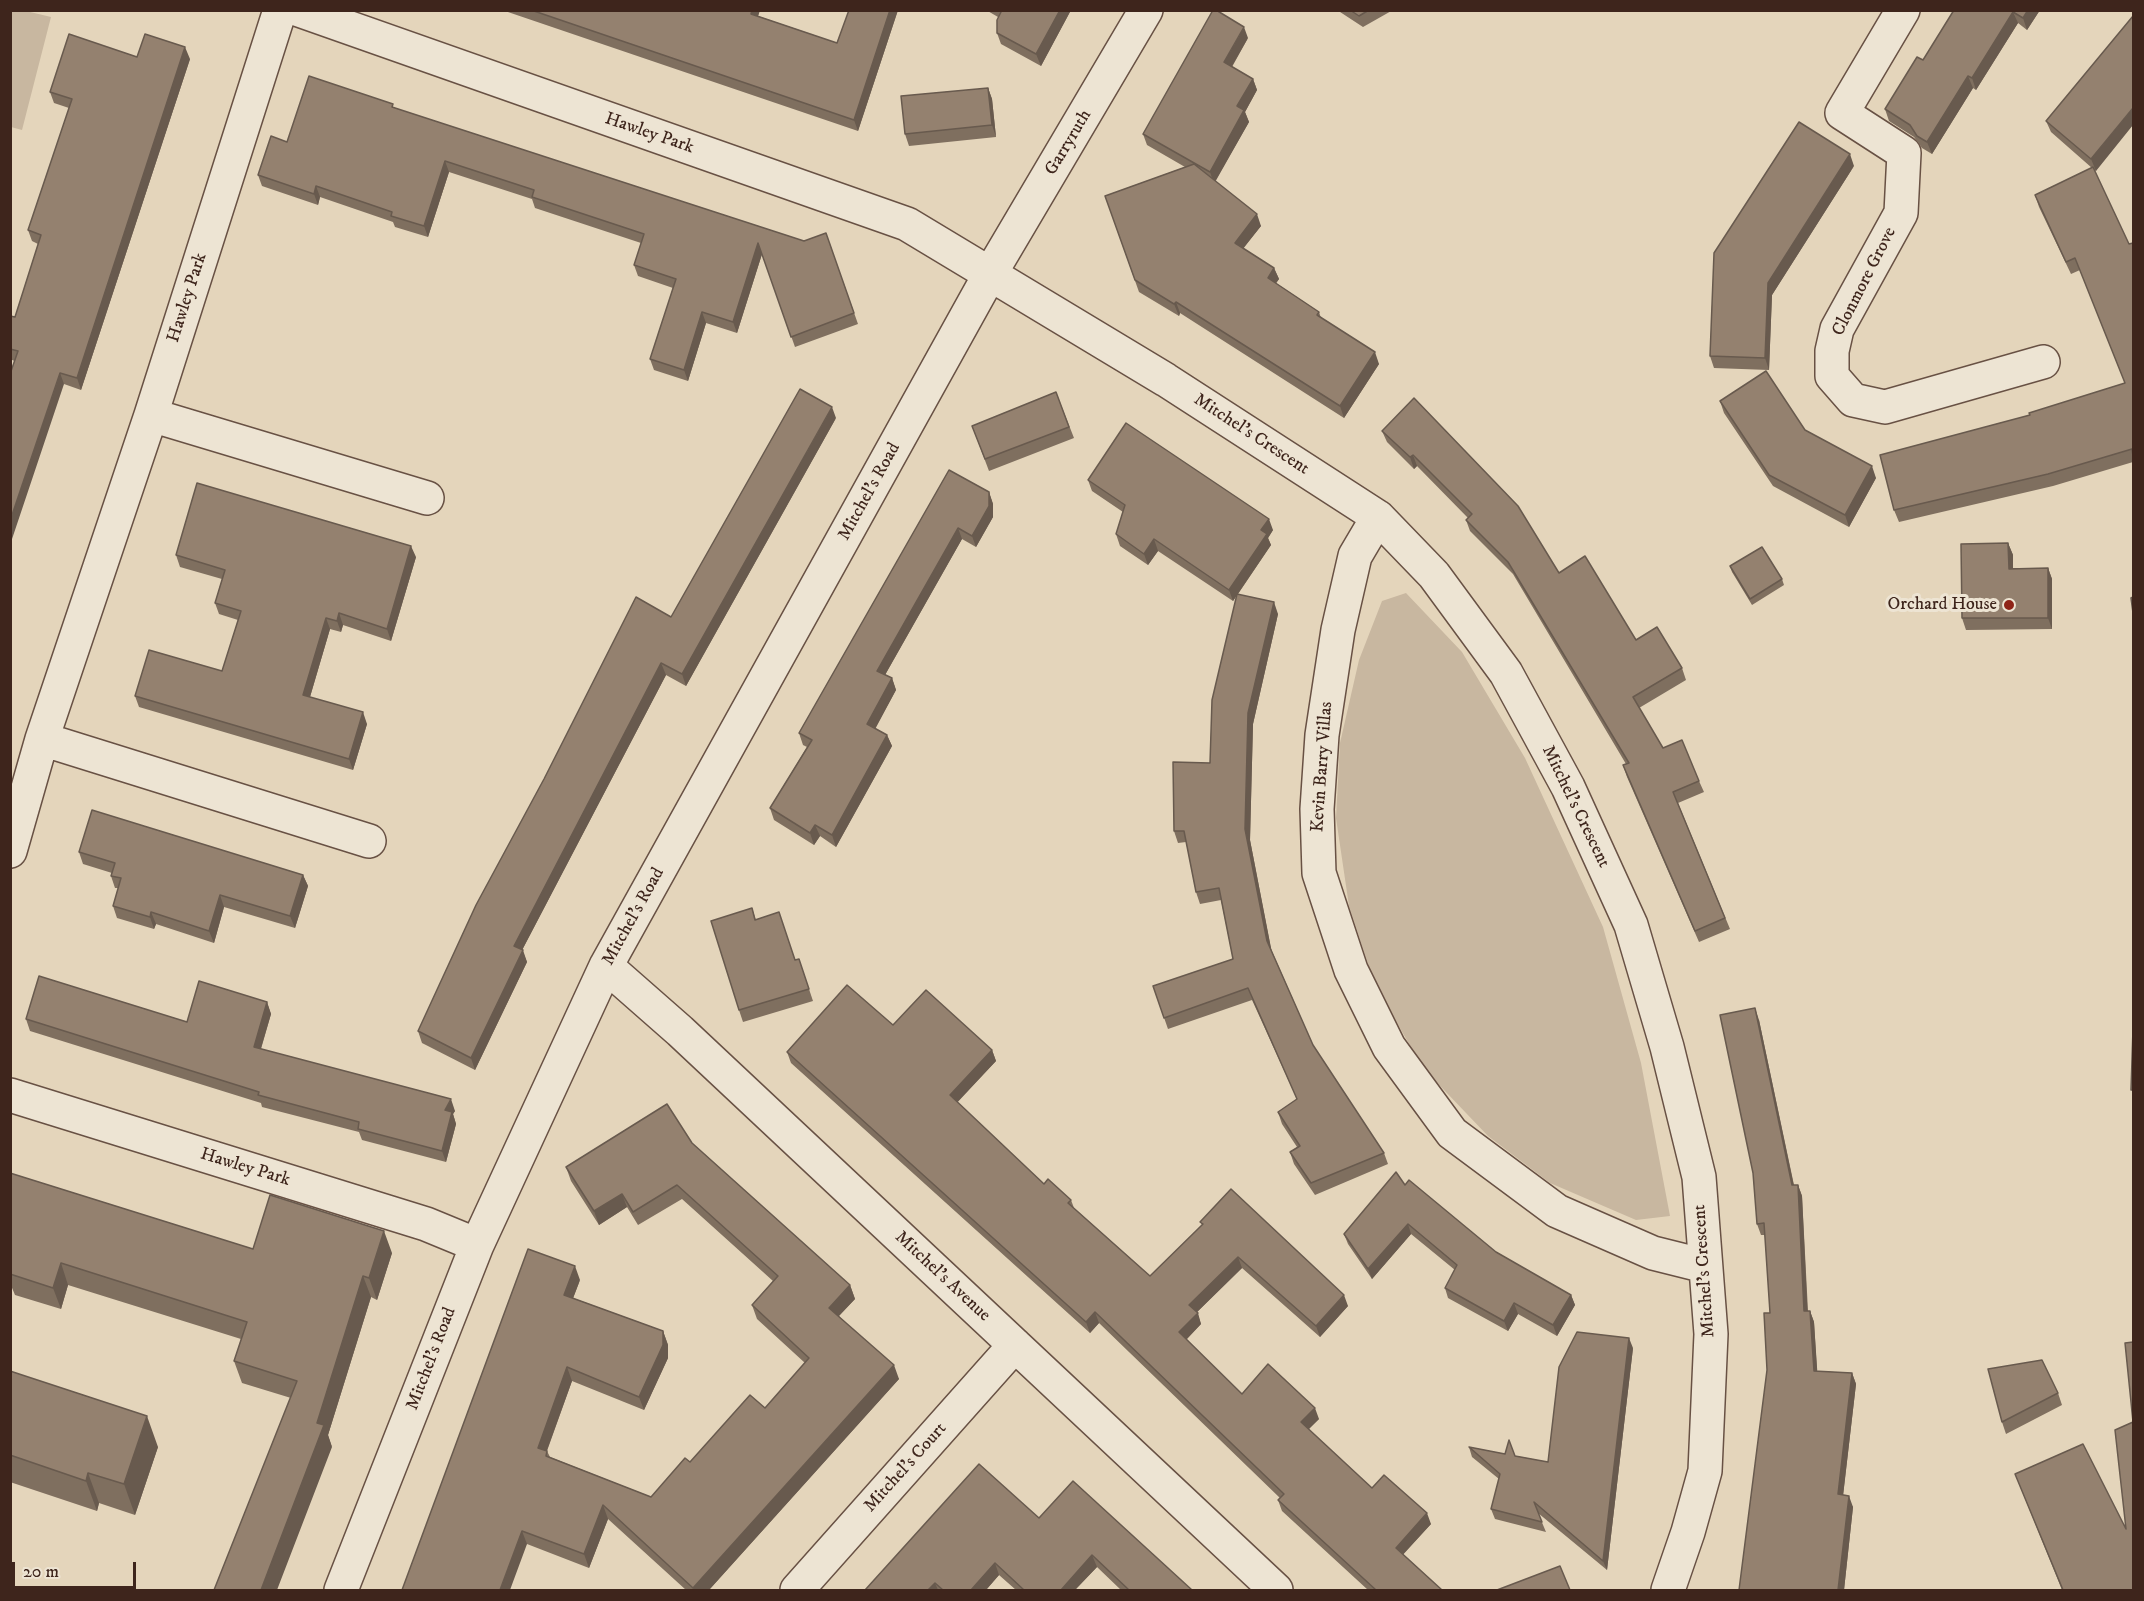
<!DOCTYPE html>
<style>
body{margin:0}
#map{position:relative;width:2144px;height:1601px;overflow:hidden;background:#e4d5bb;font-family:"IM FELL DW Pica",serif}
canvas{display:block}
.frame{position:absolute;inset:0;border:12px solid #3e251c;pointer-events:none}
.scale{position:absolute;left:12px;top:1562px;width:124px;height:27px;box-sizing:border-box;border:3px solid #3e251c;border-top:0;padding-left:8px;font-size:18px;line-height:21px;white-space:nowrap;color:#3e251c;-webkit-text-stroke:4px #ede4d3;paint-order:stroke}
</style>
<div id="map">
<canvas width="2144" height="1601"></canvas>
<div class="frame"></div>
<div class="scale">20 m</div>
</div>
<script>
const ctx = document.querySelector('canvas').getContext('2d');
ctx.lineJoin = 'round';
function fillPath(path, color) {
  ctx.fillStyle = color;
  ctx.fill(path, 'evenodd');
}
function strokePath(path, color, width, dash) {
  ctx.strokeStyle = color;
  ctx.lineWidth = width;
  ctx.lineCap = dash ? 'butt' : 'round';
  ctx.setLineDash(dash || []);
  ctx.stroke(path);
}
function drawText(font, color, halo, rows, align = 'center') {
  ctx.font = font + ' "IM FELL DW Pica",serif';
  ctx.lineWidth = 6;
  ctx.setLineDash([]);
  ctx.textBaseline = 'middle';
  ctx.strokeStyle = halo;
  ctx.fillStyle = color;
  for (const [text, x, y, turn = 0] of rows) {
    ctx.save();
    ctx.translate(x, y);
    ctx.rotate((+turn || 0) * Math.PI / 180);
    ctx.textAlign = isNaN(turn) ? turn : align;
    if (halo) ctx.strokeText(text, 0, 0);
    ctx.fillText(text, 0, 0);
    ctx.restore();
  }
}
const green = new Path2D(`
 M 10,11 L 26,11 L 51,17 L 22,130 L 11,127 Z
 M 1406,593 L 1462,652 L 1525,758 L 1603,927 L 1641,1063 L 1670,1216 L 1636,1220 L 1550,1183 L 1488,1136 L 1423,1068 L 1375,985 L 1349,906 L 1336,818 L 1340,743 L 1359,660 L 1382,601 Z`);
const minor = new Path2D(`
 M 299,10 L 907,224 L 1166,380 L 1378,517 L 1434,575 L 1506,673 L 1568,787 L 1631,925 L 1667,1047 L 1699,1177 L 1711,1334 L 1705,1471 L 1688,1532 L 1668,1590
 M 1903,10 L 1842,113 L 1904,153 L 1901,213 L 1837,329 L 1832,351 L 1832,376 L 1853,400 L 1885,407 L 2043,362
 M 151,415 L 427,498
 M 1378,517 L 1355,556 L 1338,630 L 1322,735 L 1317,809 L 1319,873 L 1351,970 L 1389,1047 L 1452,1133 L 1557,1211 L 1653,1253 L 1705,1266
 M 42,739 L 369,841
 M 10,851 L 42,739 L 151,415 L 280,10
 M 606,966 L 680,1031 L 1276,1590
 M 10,1095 L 426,1224 L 477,1245
 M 341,1590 L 477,1245 L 606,966 L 990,274 L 1146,10
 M 797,1590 L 1015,1345`);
const wall = new Path2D(`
 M 502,10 L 760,10 L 758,16 L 837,43 L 849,10 L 898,10 L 858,131 Z
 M 986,10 L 1071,10 L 1041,66 L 1001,44 L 997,33 L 998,17 Z
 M 1337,10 L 1393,10 L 1363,27 Z
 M 1954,10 L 2040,10 L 2027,30 L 2018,23 L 1976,90 L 1973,88 L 1932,154 L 1922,148 L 1914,137 L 1889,121 L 1885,109 L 1923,60 Z
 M 2133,16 L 2096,171 L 2094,170 L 2129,244 L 2133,245 L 2133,462 L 2053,486 L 1899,522 L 1894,510 L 2030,415 L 2125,383 L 2080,270 L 2071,274 L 2039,207 L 2035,195 L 2092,168 L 2051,132 L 2046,121 Z
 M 1248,38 L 1232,67 L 1253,79 L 1257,90 L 1245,112 L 1249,122 L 1215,181 L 1261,226 L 1243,248 L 1274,268 L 1279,279 L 1276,283 L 1319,312 L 1321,318 L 1379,364 L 1344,418 L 1180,313 L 1179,316 L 1139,292 L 1105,196 L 1185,167 L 1147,145 L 1143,134 Z
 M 137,57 L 190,59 L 81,390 L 64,384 L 10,359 L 10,316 L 15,317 L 38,244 L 32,241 L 28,230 L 69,108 L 54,103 L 50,92 Z
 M 988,88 L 992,99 L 996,137 L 909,146 L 905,134 Z
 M 394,108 L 804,241 L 826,233 L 858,324 L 795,347 L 762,254 L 737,333 L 706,323 L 688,381 L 654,370 L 650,359 L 673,288 L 638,276 L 634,265 L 641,243 L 535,208 L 532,199 L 449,172 L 428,237 L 395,227 L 393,222 L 320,197 L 318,205 L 262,186 L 258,175 L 287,142 Z
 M 1854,166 L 1772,295 L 1769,370 L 1714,368 L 1710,356 Z
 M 1056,392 L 1074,438 L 989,471 L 972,426 Z
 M 1720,401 L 1805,430 L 1876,478 L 1849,527 L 1773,486 L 1724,413 Z
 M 836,418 L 686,686 L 666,675 L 522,950 L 527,962 L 475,1070 L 422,1043 L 418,1031 L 671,617 Z
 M 1382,431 L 1559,573 L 1636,640 L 1682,668 L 1686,680 L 1639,708 L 1663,748 L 1699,781 L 1704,792 L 1678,803 L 1730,929 L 1699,942 L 1627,777 L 1623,765 L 1626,764 L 1513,574 L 1470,531 L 1466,520 L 1468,518 L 1417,466 L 1414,469 L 1387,442 Z
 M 949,470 L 989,492 L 993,504 L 993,517 L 976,547 L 962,539 L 885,675 L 892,678 L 896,690 L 875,728 L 887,735 L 892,746 L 836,847 L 820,836 L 814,845 L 774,820 L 770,808 L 807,747 L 803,745 L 799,733 Z
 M 1088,480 L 1273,530 L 1268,538 L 1271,545 L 1238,594 L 1278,614 L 1253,724 L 1250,840 L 1271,949 L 1313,1045 L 1384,1153 L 1388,1164 L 1315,1195 L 1294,1164 L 1290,1152 L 1297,1147 L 1282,1124 L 1278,1112 L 1297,1099 L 1252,1000 L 1168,1029 L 1153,986 L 1233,959 L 1221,900 L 1200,904 L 1196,892 L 1186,842 L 1178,843 L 1174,831 L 1210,763 L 1237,595 L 1233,601 L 1158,551 L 1148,565 L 1120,546 L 1116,534 L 1123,512 L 1092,491 Z
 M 2008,543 L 2013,555 L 2013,568 L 2048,568 L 2052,579 L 2052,629 L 1966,630 L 1962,618 Z
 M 176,555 L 416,557 L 391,641 L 343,625 L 341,632 L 330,629 L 310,697 L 367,724 L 353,770 L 139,707 L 135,696 L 222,671 L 238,620 L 219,614 L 215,603 L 222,579 L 180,567 Z
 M 1730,566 L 1782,579 L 1784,585 L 1752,605 L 1732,572 Z
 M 79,852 L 303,875 L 308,886 L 295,928 L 224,907 L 214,943 L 156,924 L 154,929 L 117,918 L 113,906 L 118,888 L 115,888 L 111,876 L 112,873 L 83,864 Z
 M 752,908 L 756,920 L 796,960 L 799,959 L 813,1001 L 743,1022 L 739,1010 Z
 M 267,1002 L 271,1014 L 261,1049 L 455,1111 L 453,1114 L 456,1124 L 446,1162 L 362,1140 L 359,1132 L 262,1107 L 261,1103 L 30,1031 L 26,1019 L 187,1022 Z
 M 1759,1020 L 1794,1185 L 1798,1185 L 1802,1196 L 1808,1311 L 1810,1311 L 1814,1322 L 1817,1371 L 1852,1373 L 1856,1384 L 1843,1495 L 1853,1507 L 1844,1590 L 1767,1370 L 1770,1313 L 1765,1235 L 1761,1235 L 1757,1224 Z
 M 893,1025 L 992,1050 L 996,1061 L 957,1102 L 1044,1184 L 1071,1200 L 1074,1208 L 1150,1276 L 1202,1225 L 1200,1222 L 1348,1306 L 1320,1337 L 1242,1268 L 1197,1312 L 1201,1324 L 1186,1340 L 1242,1394 L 1319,1419 L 1308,1429 L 1372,1488 L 1431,1524 L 1403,1554 L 1442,1590 L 1368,1590 L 1282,1511 L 1278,1500 L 1280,1498 L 1099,1323 L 1090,1333 L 791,1063 L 787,1052 Z
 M 692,1143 L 850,1285 L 855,1299 L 839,1316 L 899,1379 L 709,1590 L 686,1590 L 608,1519 L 589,1568 L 527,1544 L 402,1590 L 580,1280 L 573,1298 L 663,1331 L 668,1345 L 668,1358 L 644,1410 L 572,1381 L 547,1451 L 550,1457 L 651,1497 L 690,1462 L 765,1408 L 805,1363 L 757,1319 L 752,1305 L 773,1281 L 682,1199 L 638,1225 L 627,1207 L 599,1225 L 571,1181 L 566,1167 Z
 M 10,1173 L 253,1249 L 392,1253 L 377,1300 L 371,1297 L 328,1435 L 332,1447 L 291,1398 L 242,1383 L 234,1361 L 241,1339 L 68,1285 L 61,1309 L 15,1295 L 10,1283 Z
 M 1405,1185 L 1496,1252 L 1571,1295 L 1575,1305 L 1557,1336 L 1518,1314 L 1508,1331 L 1448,1298 L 1445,1288 L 1455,1270 L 1411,1234 L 1372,1279 L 1348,1244 L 1344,1234 Z
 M 1633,1348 L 1607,1570 L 1538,1513 L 1546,1532 L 1495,1519 L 1491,1509 L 1499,1479 L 1472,1457 L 1469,1447 L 1548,1462 Z
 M 10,1371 L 158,1447 L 135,1515 L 99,1503 L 97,1511 L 10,1482 Z
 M 2058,1393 L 2062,1405 L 2006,1434 L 2002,1422 Z
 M 2133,1422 L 2133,1590 L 2062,1590 L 2015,1474 L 2126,1529 Z
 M 1039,1518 L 1192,1590 L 1121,1590 L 1097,1567 L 1075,1590 L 1016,1590 L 999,1575 L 986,1590 L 865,1590 Z`);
const shadedWall = new Path2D(`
 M 752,10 L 760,10 L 755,25 L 751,14 Z
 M 890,10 L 898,10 L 858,131 L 854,120 Z
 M 1060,10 L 1071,10 L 1041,66 L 1036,54 Z
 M 2028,10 L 2040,10 L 2027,30 L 2023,18 Z
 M 2013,12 L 2018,23 L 1976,90 L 1972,78 Z
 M 1244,27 L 1248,38 L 1228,73 L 1224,62 Z
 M 185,47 L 190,59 L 81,390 L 77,378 Z
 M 1968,76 L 1973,88 L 1932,154 L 1927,142 Z
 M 1253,79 L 1257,90 L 1245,112 L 1249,122 L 1214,184 L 1210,172 L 1237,106 Z
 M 988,88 L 992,99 L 996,137 L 992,125 Z
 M 2133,108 L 2133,125 L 2096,171 L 2091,159 Z
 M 1850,154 L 1854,166 L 1772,295 L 1769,370 L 1765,358 L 1768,283 Z
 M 445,161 L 449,172 L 428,237 L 424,226 Z
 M 316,186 L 320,197 L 318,205 L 314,194 Z
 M 1257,214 L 1261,226 L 1239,254 L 1235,243 Z
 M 758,243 L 762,254 L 737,333 L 733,322 Z
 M 1274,268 L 1279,279 L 1272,289 L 1268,278 Z
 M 1176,302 L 1180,313 L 1179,316 L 1174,304 Z
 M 702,312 L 706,323 L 688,381 L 684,370 Z
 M 1375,352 L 1379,364 L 1344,418 L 1340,406 Z
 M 60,373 L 64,384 L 10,545 L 10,521 Z
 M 832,407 L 836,418 L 686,686 L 682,674 Z
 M 1413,455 L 1417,466 L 1414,469 L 1410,457 Z
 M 1872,466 L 1876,478 L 1849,527 L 1845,515 Z
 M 989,492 L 993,504 L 993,517 L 976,547 L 972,536 Z
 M 1269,519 L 1273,530 L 1268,538 L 1271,545 L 1233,601 L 1229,590 L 1261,530 Z
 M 958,528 L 962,539 L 881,682 L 877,671 Z
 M 1154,539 L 1158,551 L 1148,565 L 1144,554 Z
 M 2008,543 L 2013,555 L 2013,580 L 2009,569 Z
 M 411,546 L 416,557 L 391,641 L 387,629 Z
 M 2048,568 L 2052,579 L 2052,629 L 2048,618 Z
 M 1274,602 L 1278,614 L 1253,724 L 1250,840 L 1272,953 L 1267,941 L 1245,829 L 1248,713 Z
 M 339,613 L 343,625 L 341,632 L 337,621 Z
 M 326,618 L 330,629 L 307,707 L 303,695 Z
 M 661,663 L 666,675 L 518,958 L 514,946 Z
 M 892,678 L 896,690 L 872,735 L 867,724 Z
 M 363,712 L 367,724 L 353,770 L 349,759 Z
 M 887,735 L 892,746 L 836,847 L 832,835 Z
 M 815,825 L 820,836 L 814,845 L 810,833 Z
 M 303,875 L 308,886 L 295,928 L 290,916 Z
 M 220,895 L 224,907 L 214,943 L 209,931 Z
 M 151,912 L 156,924 L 154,929 L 150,917 Z
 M 523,950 L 527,962 L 475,1070 L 471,1058 Z
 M 267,1002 L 271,1014 L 258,1058 L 254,1047 Z
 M 1755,1008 L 1759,1020 L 1796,1196 L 1792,1185 Z
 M 992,1050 L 996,1061 L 954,1106 L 950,1095 Z
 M 451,1099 L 455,1111 L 453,1114 L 456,1124 L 446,1162 L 442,1151 L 445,1110 Z
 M 1798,1185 L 1802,1196 L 1808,1322 L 1804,1311 Z
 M 622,1194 L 627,1207 L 599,1225 L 594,1211 Z
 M 1408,1224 L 1411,1234 L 1372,1279 L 1368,1269 Z
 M 384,1231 L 392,1253 L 377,1300 L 369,1278 Z
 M 1238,1257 L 1242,1268 L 1193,1316 L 1189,1305 Z
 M 61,1263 L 68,1285 L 61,1309 L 53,1288 Z
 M 575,1266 L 580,1280 L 569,1309 L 564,1295 Z
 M 363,1276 L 371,1297 L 328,1435 L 332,1447 L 277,1590 L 261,1590 L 317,1423 Z
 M 850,1285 L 855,1299 L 834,1321 L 829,1308 Z
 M 1344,1295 L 1348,1306 L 1320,1337 L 1316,1326 Z
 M 1571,1295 L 1575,1305 L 1557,1336 L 1553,1325 Z
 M 1514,1303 L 1518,1314 L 1508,1331 L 1504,1321 Z
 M 1810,1311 L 1814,1322 L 1818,1382 L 1814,1371 Z
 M 1095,1312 L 1099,1323 L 1090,1333 L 1086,1322 Z
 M 1198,1313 L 1201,1324 L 1183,1343 L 1179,1332 Z
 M 663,1331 L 668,1345 L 668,1358 L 644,1410 L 639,1397 Z
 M 1629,1338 L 1633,1348 L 1607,1570 L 1603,1561 Z
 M 894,1365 L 899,1379 L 709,1590 L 694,1590 L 693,1588 Z
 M 567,1367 L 572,1381 L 543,1461 L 538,1448 Z
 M 1852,1373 L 1856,1384 L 1842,1505 L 1838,1494 Z
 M 1315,1408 L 1319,1419 L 1305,1433 L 1301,1422 Z
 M 147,1416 L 158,1447 L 135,1515 L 124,1484 Z
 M 88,1473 L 99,1503 L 97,1511 L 86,1481 Z
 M 1849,1496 L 1853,1507 L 1844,1590 L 1838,1590 Z
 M 603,1505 L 608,1519 L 589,1568 L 584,1554 Z
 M 1427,1513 L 1431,1524 L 1400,1558 L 1396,1548 Z
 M 522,1531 L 527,1544 L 510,1590 L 500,1590 Z
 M 1092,1555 L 1097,1567 L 1075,1590 L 1061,1590 Z
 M 995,1563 L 999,1575 L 986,1590 L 971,1590 Z
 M 935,1583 L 938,1590 L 928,1590 Z`);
const building = new Path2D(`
 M 531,10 L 752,10 L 751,14 L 837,43 L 849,10 L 890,10 L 854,120 Z
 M 1002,10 L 1060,10 L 1036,54 L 997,33 L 997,20 Z
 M 1213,10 L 1216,10 L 1244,27 L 1224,62 L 1253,79 L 1237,106 L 1244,110 L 1210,172 L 1143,134 Z
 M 1350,10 L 1369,10 L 1359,16 Z
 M 1954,10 L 2028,10 L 2023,18 L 2013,12 L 1972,78 L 1968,76 L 1927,142 L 1917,136 L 1910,125 L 1885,109 L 1917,57 L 1923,60 Z
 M 2133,16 L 2133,108 L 2091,159 L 2046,121 Z
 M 69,34 L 137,57 L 145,34 L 185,47 L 77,378 L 60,373 L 10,521 L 10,374 L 18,351 L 10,349 L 10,316 L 15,317 L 41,235 L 28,230 L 72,99 L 50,92 Z
 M 309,76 L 393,104 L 392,107 L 804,241 L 826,233 L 854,313 L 791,337 L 758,243 L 733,322 L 702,312 L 684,370 L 650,359 L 676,279 L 634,265 L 644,234 L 532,197 L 534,190 L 445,161 L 424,226 L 391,216 L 392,212 L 316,186 L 314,194 L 258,175 L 271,136 L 287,142 Z
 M 988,88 L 992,125 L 905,134 L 901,96 Z
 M 1799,122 L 1850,154 L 1768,283 L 1765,358 L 1710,356 L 1714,253 Z
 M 1194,164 L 1257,214 L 1235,243 L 1274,268 L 1268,278 L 1319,312 L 1317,315 L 1375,352 L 1340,406 L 1176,302 L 1174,304 L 1135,280 L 1105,196 Z
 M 2093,167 L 2129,244 L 2133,243 L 2133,456 L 2132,449 L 2048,474 L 1894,510 L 1880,455 L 2030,415 L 2029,413 L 2125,383 L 2075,258 L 2066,262 L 2035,195 Z
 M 1766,371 L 1805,430 L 1872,466 L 1845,515 L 1769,475 L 1720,401 Z
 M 800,389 L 832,407 L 682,674 L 661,663 L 514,946 L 523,950 L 471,1058 L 418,1031 L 476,905 L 544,779 L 636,597 L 671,617 Z
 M 1056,392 L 1069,427 L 985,459 L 972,426 Z
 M 1414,398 L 1518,506 L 1559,573 L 1585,556 L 1636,640 L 1657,627 L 1682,668 L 1633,697 L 1663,748 L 1682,740 L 1699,781 L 1673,792 L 1725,918 L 1695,931 L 1623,765 L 1629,763 L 1508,562 L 1466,520 L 1472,514 L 1413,455 L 1410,457 L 1382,431 Z
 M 1126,423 L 1269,519 L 1261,530 L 1267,534 L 1229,590 L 1154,539 L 1144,554 L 1116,534 L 1125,505 L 1088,480 Z
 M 949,470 L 989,492 L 989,506 L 972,536 L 958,528 L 877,671 L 892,678 L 867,724 L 887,735 L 832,835 L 815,825 L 810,833 L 770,808 L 812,740 L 799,733 Z
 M 197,483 L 411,546 L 387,629 L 339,613 L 337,621 L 326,618 L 303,695 L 363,712 L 349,759 L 135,696 L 149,650 L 222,671 L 241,611 L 215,603 L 225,570 L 176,555 Z
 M 2008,543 L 2009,569 L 2048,568 L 2048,618 L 1962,618 L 1961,544 Z
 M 1762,547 L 1782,579 L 1750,599 L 1730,566 Z
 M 1237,594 L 1274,602 L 1248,713 L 1245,829 L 1267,941 L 1313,1045 L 1384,1153 L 1311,1183 L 1290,1152 L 1300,1146 L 1278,1112 L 1297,1099 L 1248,988 L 1164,1018 L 1153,986 L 1233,959 L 1219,888 L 1196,892 L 1184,831 L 1174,831 L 1173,762 L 1210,763 L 1212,700 Z
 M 2133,597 L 2133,613 L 2131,598 Z
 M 92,810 L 303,875 L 290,916 L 220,895 L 209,931 L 151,912 L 150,917 L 113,906 L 121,878 L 111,876 L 115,863 L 79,852 Z
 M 752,908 L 755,920 L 779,912 L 795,960 L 799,959 L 809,989 L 739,1010 L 711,921 Z
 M 39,976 L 187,1022 L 199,981 L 267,1002 L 254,1047 L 451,1099 L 445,1110 L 452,1112 L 442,1151 L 358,1129 L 359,1122 L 258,1095 L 259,1092 L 26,1019 Z
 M 847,985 L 893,1025 L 926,990 L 992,1050 L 950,1095 L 1044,1184 L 1048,1179 L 1071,1200 L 1068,1203 L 1150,1276 L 1203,1224 L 1200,1222 L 1231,1189 L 1344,1295 L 1316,1326 L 1238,1257 L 1189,1305 L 1198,1313 L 1179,1332 L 1242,1394 L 1268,1364 L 1315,1408 L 1301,1422 L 1372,1488 L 1384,1475 L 1427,1513 L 1396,1548 L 1442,1590 L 1376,1590 L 1278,1500 L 1284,1494 L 1095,1312 L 1086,1322 L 787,1052 Z
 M 1755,1008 L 1792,1185 L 1798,1185 L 1804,1311 L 1810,1311 L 1814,1371 L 1852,1373 L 1838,1494 L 1849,1496 L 1838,1590 L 1739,1590 L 1767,1370 L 1764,1313 L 1770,1313 L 1764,1223 L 1757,1224 L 1753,1173 L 1720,1015 Z
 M 2133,1029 L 2133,1090 L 2131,1090 Z
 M 667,1104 L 692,1143 L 850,1285 L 829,1308 L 894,1365 L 693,1588 L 603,1505 L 584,1554 L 522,1531 L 500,1590 L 402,1590 L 528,1249 L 575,1266 L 564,1295 L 663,1331 L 663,1345 L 639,1397 L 567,1367 L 538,1448 L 547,1451 L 546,1456 L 651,1497 L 685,1458 L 690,1462 L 750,1395 L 765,1408 L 809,1358 L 752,1305 L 778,1276 L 677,1185 L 633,1212 L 622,1194 L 594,1211 L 566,1167 Z
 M 1396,1172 L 1405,1185 L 1409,1180 L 1496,1252 L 1571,1295 L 1553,1325 L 1514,1303 L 1504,1321 L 1445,1288 L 1457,1265 L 1408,1224 L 1368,1269 L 1344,1234 Z
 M 10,1173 L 253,1249 L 270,1195 L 384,1231 L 369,1278 L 363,1276 L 317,1423 L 324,1425 L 261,1590 L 214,1590 L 297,1381 L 234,1361 L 247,1322 L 61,1263 L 53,1288 L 10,1274 Z
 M 1577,1332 L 1629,1338 L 1603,1561 L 1534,1502 L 1542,1522 L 1491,1509 L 1500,1474 L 1469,1447 L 1505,1454 L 1509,1440 L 1515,1456 L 1548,1462 L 1559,1367 Z
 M 2133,1342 L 2133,1590 L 2063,1590 L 2015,1474 L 2083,1444 L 2126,1529 L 2115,1430 L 2133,1422 L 2125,1343 Z
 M 2042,1360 L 2058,1393 L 2002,1422 L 1988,1369 Z
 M 10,1371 L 147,1416 L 124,1484 L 88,1473 L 86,1481 L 10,1455 Z
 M 979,1464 L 1039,1518 L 1073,1481 L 1192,1590 L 1129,1590 L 1092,1555 L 1061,1590 L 1024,1590 L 995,1563 L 971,1590 L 943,1590 L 935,1583 L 928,1590 L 865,1590 Z
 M 1560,1566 L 1570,1590 L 1497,1590 Z`);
const markers = [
 [2009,605,6,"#8f2418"]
];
const streetNames = [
 ["Hawley Park",649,134,19],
 ["Garryruth",1069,143,-59],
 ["Clonmore Grove",1865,282,-63],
 ["Hawley Park",188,298,-72],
 ["Mitchel's Crescent",1251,435,33],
 ["Mitchel's Road",870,492,-61],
 ["Kevin Barry Villas",1323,767,-86],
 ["Mitchel's Crescent",1575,807,64],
 ["Mitchel's Road",634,917,-61],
 ["Hawley Park",245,1168,17],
 ["Mitchel's Crescent",1705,1271,-94],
 ["Mitchel's Avenue",942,1277,43],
 ["Mitchel's Road",432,1359,-69],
 ["Mitchel's Court",906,1468,-48]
];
const poiNames = [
 ["Orchard House",1997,605]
];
fillPath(green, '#c8b7a0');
strokePath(minor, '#685144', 36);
strokePath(minor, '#ede4d3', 33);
fillPath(wall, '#7f6f5f');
fillPath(shadedWall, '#685a4e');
fillPath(building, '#94816f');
strokePath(building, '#685a4e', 1.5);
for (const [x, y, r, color] of markers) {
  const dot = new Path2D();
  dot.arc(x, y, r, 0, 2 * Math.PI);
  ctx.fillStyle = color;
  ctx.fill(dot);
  strokePath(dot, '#ede4d3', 2);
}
drawText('18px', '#3e251c', '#ede4d3', streetNames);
drawText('18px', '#3e251c', '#ede4d3', poiNames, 'right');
</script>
